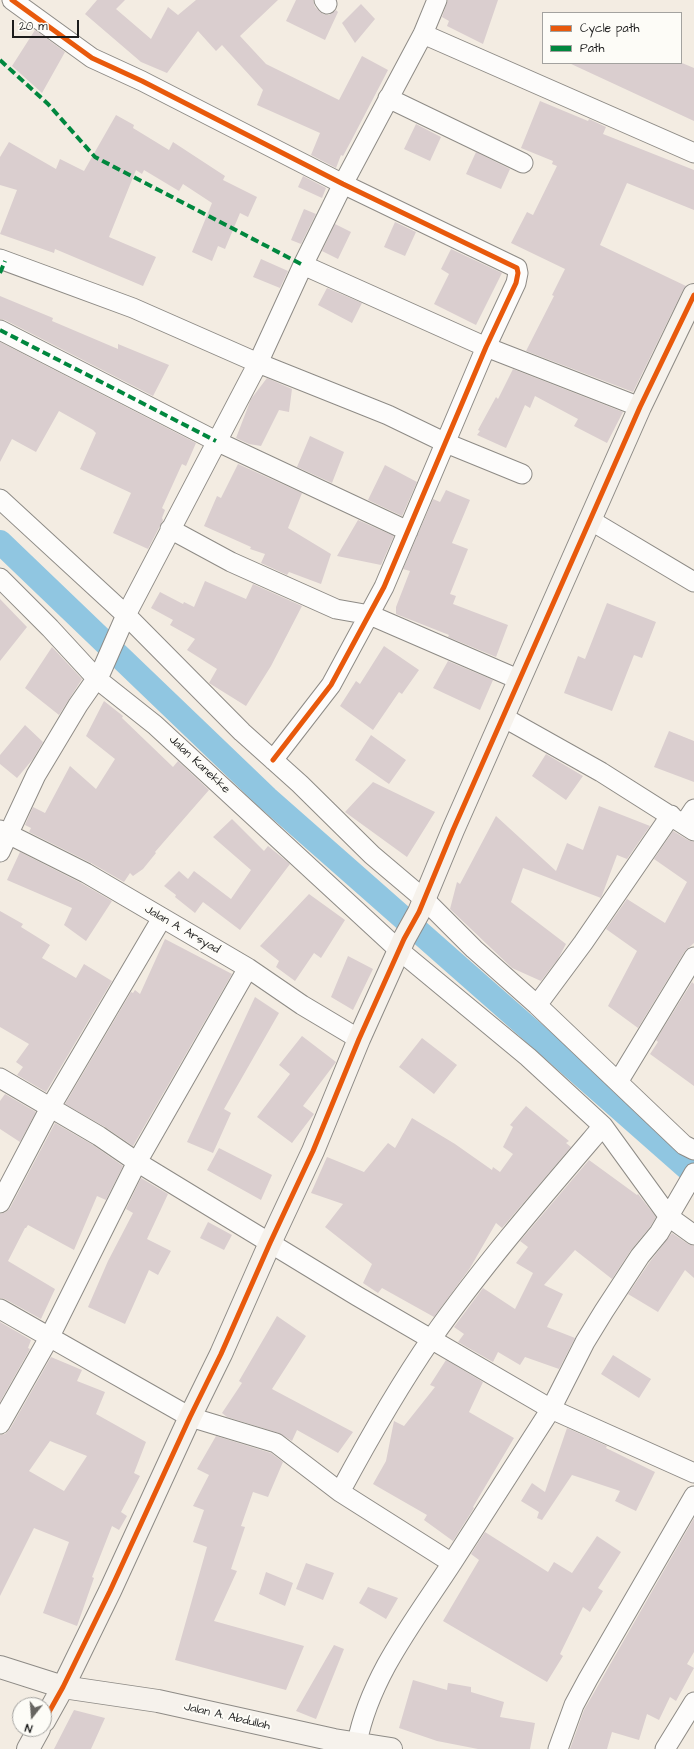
<!DOCTYPE html>
<style>
body{margin:0}
#map{position:relative;width:694px;height:1749px;overflow:hidden;background:#f3ece2;font-family:"Architects Daughter",sans-serif}
canvas{display:block}
.legend{position:absolute;left:542px;top:12px;width:140px;height:52px;box-sizing:border-box;background:#fdfcf7;border:1px solid #a3a29f;margin:0;padding:5px 7px;list-style:none;font-size:12px;color:#1c1c1c}
.legend li{display:flex;align-items:center;gap:8px;height:20px}
.legend b{width:20px;border:1px solid #a3a29f}
.north{position:absolute;left:12px;top:1697px;width:40px;height:40px;box-sizing:border-box;background:#fdfcf7;border:1px solid #a3a29f;border-radius:50%;rotate:197deg;font-size:11px;font-weight:700;line-height:16px;text-align:center;color:#1c1c1c}
.north::after{content:'';display:block;margin:auto;width:14px;height:18px;background:#676561;clip-path:polygon(50% 0,100% 100%,50% 72%,0 100%)}
.scale{position:absolute;left:12px;top:20px;width:67px;height:18px;box-sizing:border-box;border:2px solid #1c1c1c;border-top:0;padding-left:5px;font-size:12px;line-height:14px;white-space:nowrap;color:#1c1c1c;-webkit-text-stroke:3px #fdfcf7;paint-order:stroke}
</style>
<div id="map">
<canvas width="694" height="1749"></canvas>
<ul class="legend">
<li><b style="height:5px;background:#e8590c"></b>Cycle path</li>
<li><b style="height:5px;background:#00873e"></b>Path</li>
</ul>
<div class="north">N</div>
<div class="scale">20 m</div>
</div>
<script>
const ctx = document.querySelector('canvas').getContext('2d');
ctx.lineJoin = 'round';
function strokePath(path, color, width, dash) {
  ctx.strokeStyle = color;
  ctx.lineWidth = width;
  ctx.lineCap = dash ? 'butt' : 'round';
  ctx.setLineDash(dash || []);
  ctx.stroke(path);
}
function fillPath(path, color) {
  ctx.fillStyle = color;
  ctx.fill(path, 'evenodd');
}
function drawText(font, color, halo, rows, align = 'center') {
  ctx.font = font + ' "Architects Daughter",sans-serif';
  ctx.lineWidth = 4;
  ctx.setLineDash([]);
  ctx.textBaseline = 'middle';
  ctx.strokeStyle = halo;
  ctx.fillStyle = color;
  for (const [text, x, y, turn = 0] of rows) {
    ctx.save();
    ctx.translate(x, y);
    ctx.rotate((+turn || 0) * Math.PI / 180);
    ctx.textAlign = isNaN(turn) ? turn : align;
    if (halo) ctx.strokeText(text, 0, 0);
    ctx.fillText(text, 0, 0);
    ctx.restore();
  }
}
const canal = new Path2D(`
 M 0,542 L 267,798 L 694,1174`);
const building = new Path2D(`
 M 97,0 L 125,0 L 116,9 L 151,39 L 168,7 L 178,15 L 196,0 L 278,0 L 240,36 L 266,64 L 339,100 L 362,56 L 388,70 L 350,143 L 343,156 L 341,155 L 336,168 L 311,155 L 320,133 L 257,105 L 263,90 L 222,45 L 216,51 L 198,31 L 167,73 L 141,62 L 85,14 Z
 M 296,0 L 313,0 L 315,7 L 323,14 L 329,15 L 336,10 L 338,12 L 325,40 L 286,21 Z
 M 448,0 L 498,0 L 483,44 L 447,26 L 449,21 L 442,17 Z
 M 361,4 L 375,19 L 355,43 L 342,23 Z
 M 35,30 L 65,52 L 42,93 L 12,66 Z
 M 569,63 L 682,63 L 694,68 L 694,121 Z
 M 540,101 L 588,121 L 589,119 L 606,127 L 603,134 L 694,170 L 694,210 L 627,183 L 600,245 L 686,286 L 683,290 L 633,392 L 526,351 L 554,296 L 552,295 L 565,269 L 511,243 L 527,212 L 533,215 L 557,166 L 552,164 L 553,161 L 521,148 Z
 M 116,115 L 134,125 L 133,128 L 169,150 L 173,142 L 225,176 L 223,180 L 257,197 L 248,217 L 240,213 L 225,249 L 218,246 L 212,261 L 192,252 L 212,203 L 183,184 L 179,191 L 144,170 L 142,174 L 136,170 L 109,237 L 156,257 L 143,286 L 55,249 L 54,253 L 0,234 L 17,190 L 0,185 L 0,157 L 9,142 L 56,169 L 60,159 L 84,171 Z
 M 416,124 L 441,137 L 430,161 L 404,149 Z
 M 476,152 L 510,169 L 501,189 L 466,174 Z
 M 303,176 L 326,188 L 322,198 L 298,187 Z
 M 304,209 L 316,214 L 301,244 L 291,240 Z
 M 395,222 L 416,232 L 405,256 L 384,247 Z
 M 335,224 L 351,232 L 338,259 L 322,251 Z
 M 451,249 L 502,273 L 476,325 L 434,304 L 449,274 L 441,269 Z
 M 261,259 L 288,271 L 280,288 L 253,277 Z
 M 327,288 L 362,303 L 352,323 L 318,305 Z
 M 0,296 L 53,318 L 52,321 L 118,349 L 118,344 L 169,365 L 153,396 L 5,320 L 0,319 Z
 M 0,342 L 196,443 L 186,466 L 182,464 L 162,508 L 165,510 L 162,518 L 163,520 L 148,549 L 113,533 L 131,493 L 80,469 L 96,433 L 93,430 L 59,411 L 36,452 L 12,439 L 0,462 Z
 M 513,369 L 623,412 L 607,443 L 574,426 L 578,419 L 535,396 L 530,408 L 525,405 L 506,448 L 477,435 L 480,431 L 478,430 L 496,397 L 498,399 Z
 M 267,378 L 292,389 L 289,412 L 279,410 L 261,446 L 249,444 L 236,438 L 251,399 Z
 M 310,436 L 344,452 L 332,483 L 297,467 Z
 M 238,464 L 302,493 L 288,528 L 331,554 L 321,584 L 289,572 L 287,575 L 261,563 L 265,554 L 250,549 L 251,547 L 204,526 L 217,496 L 221,498 Z
 M 385,465 L 417,482 L 402,516 L 368,500 Z
 M 446,490 L 470,500 L 452,543 L 468,549 L 450,594 L 456,596 L 453,604 L 508,625 L 496,657 L 448,637 L 449,635 L 396,614 L 396,607 L 410,571 L 403,569 L 433,499 L 440,502 Z
 M 358,520 L 394,536 L 381,565 L 337,556 Z
 M 205,581 L 246,599 L 253,584 L 302,606 L 271,666 L 246,706 L 209,683 L 217,669 L 187,650 L 195,639 L 170,625 L 173,620 L 151,608 L 160,592 L 183,604 L 184,602 L 194,607 Z
 M 0,599 L 27,627 L 0,661 Z
 M 607,603 L 656,622 L 642,658 L 634,655 L 612,711 L 564,693 L 578,656 L 585,659 Z
 M 384,646 L 419,670 L 402,694 L 399,692 L 373,730 L 340,706 L 356,681 L 360,684 Z
 M 52,647 L 82,679 L 59,715 L 25,688 Z
 M 448,661 L 493,680 L 480,710 L 433,688 Z
 M 104,701 L 123,716 L 122,718 L 173,767 L 178,761 L 209,790 L 155,852 L 156,853 L 143,869 L 133,876 L 130,873 L 124,882 L 91,863 L 29,832 L 31,828 L 25,825 L 33,807 L 45,813 L 70,766 L 96,789 L 115,759 L 86,736 Z
 M 25,725 L 43,742 L 33,759 L 17,778 L 0,764 L 0,755 Z
 M 669,731 L 694,741 L 694,782 L 654,767 Z
 M 371,735 L 406,760 L 389,784 L 355,760 Z
 M 546,754 L 583,776 L 566,800 L 532,776 Z
 M 373,782 L 435,812 L 407,857 L 345,812 Z
 M 599,806 L 650,826 L 627,859 L 617,855 L 601,898 L 523,868 L 511,902 L 566,944 L 558,959 L 541,981 L 512,968 L 450,909 L 457,882 L 460,884 L 496,816 L 556,871 L 567,843 L 583,850 Z
 M 232,819 L 264,851 L 268,846 L 290,864 L 240,930 L 203,902 L 195,913 L 175,897 L 176,895 L 164,886 L 179,871 L 188,879 L 194,871 L 231,899 L 251,870 L 213,837 Z
 M 673,831 L 688,840 L 694,842 L 694,943 L 685,951 L 638,1028 L 608,1006 L 637,951 L 606,929 L 627,899 L 665,923 L 687,882 L 654,859 Z
 M 20,852 L 81,883 L 112,901 L 86,941 L 64,925 L 72,908 L 7,880 Z
 M 309,894 L 345,920 L 321,958 L 314,953 L 295,981 L 276,967 L 279,961 L 260,946 Z
 M 0,911 L 23,924 L 21,927 L 50,945 L 42,958 L 76,978 L 84,964 L 112,981 L 46,1092 L 17,1075 L 23,1067 L 16,1062 L 29,1044 L 0,1027 Z
 M 165,939 L 232,974 L 133,1146 L 105,1127 L 65,1104 L 131,992 L 133,993 L 135,990 L 140,994 Z
 M 348,956 L 373,969 L 353,1010 L 331,997 Z
 M 692,982 L 694,984 L 694,1086 L 650,1054 L 658,1042 L 656,1040 Z
 M 255,997 L 279,1013 L 224,1109 L 231,1113 L 213,1153 L 187,1142 Z
 M 302,1036 L 336,1062 L 303,1106 L 314,1114 L 292,1143 L 257,1117 L 290,1074 L 279,1065 Z
 M 422,1038 L 457,1065 L 434,1094 L 399,1067 Z
 M 5,1094 L 36,1112 L 20,1142 L 0,1129 L 0,1101 Z
 M 526,1106 L 569,1141 L 566,1143 L 571,1147 L 502,1228 L 496,1223 L 470,1268 L 434,1317 L 382,1288 L 378,1293 L 363,1283 L 372,1264 L 325,1227 L 343,1204 L 311,1193 L 327,1157 L 364,1172 L 388,1143 L 395,1148 L 412,1118 L 455,1144 L 492,1170 L 493,1167 L 500,1172 L 513,1154 L 503,1147 L 513,1127 L 510,1125 Z
 M 55,1123 L 93,1145 L 123,1166 L 106,1200 L 97,1196 L 74,1250 L 28,1225 L 26,1228 L 25,1228 L 8,1261 L 55,1289 L 41,1319 L 5,1299 L 0,1298 L 0,1214 L 6,1212 L 10,1208 Z
 M 219,1148 L 272,1175 L 261,1200 L 207,1170 Z
 M 589,1160 L 637,1195 L 638,1194 L 656,1217 L 650,1227 L 631,1250 L 612,1279 L 575,1250 L 544,1285 L 563,1294 L 547,1327 L 575,1338 L 559,1369 L 525,1357 L 520,1365 L 498,1352 L 493,1362 L 458,1342 L 464,1334 L 454,1327 L 483,1288 L 515,1309 L 533,1273 L 516,1263 L 528,1247 L 520,1241 Z
 M 141,1178 L 168,1194 L 147,1239 L 171,1251 L 158,1275 L 149,1270 L 125,1324 L 88,1307 L 108,1261 L 133,1213 L 126,1209 Z
 M 208,1222 L 232,1235 L 224,1250 L 200,1238 Z
 M 672,1233 L 688,1244 L 694,1246 L 694,1278 L 685,1270 L 658,1312 L 628,1294 L 649,1263 Z
 M 277,1316 L 306,1336 L 272,1389 L 353,1432 L 338,1453 L 297,1430 L 292,1441 L 279,1433 L 227,1417 L 222,1413 L 242,1383 L 239,1381 Z
 M 0,1322 L 31,1340 L 28,1348 L 30,1349 L 0,1402 Z
 M 613,1355 L 651,1379 L 639,1398 L 601,1374 Z
 M 51,1357 L 82,1370 L 77,1381 L 105,1392 L 96,1414 L 146,1442 L 134,1473 L 140,1476 L 121,1512 L 127,1516 L 119,1530 L 112,1526 L 92,1577 L 94,1578 L 77,1626 L 43,1613 L 69,1542 L 34,1528 L 0,1596 L 0,1435 L 5,1434 L 10,1429 ZM 50,1441 L 87,1456 L 64,1491 L 29,1471 Z
 M 446,1360 L 483,1382 L 469,1412 L 514,1438 L 473,1507 L 474,1508 L 453,1541 L 424,1520 L 427,1515 L 373,1484 L 386,1461 L 394,1421 L 404,1426 L 435,1387 L 430,1385 Z
 M 567,1428 L 607,1446 L 606,1448 L 655,1472 L 636,1511 L 615,1501 L 620,1491 L 572,1475 L 542,1520 L 537,1518 L 539,1512 L 521,1501 L 532,1483 L 545,1492 Z
 M 216,1436 L 271,1453 L 283,1462 L 268,1497 L 253,1492 L 241,1526 L 245,1527 L 231,1569 L 237,1571 L 214,1621 L 304,1646 L 286,1690 L 175,1660 L 207,1547 L 193,1542 L 204,1510 L 193,1506 L 209,1475 L 197,1469 Z
 M 694,1518 L 694,1652 L 687,1664 L 694,1668 L 676,1701 L 670,1697 L 659,1720 L 647,1714 L 639,1740 L 612,1732 L 607,1749 L 570,1749 L 584,1710 Z
 M 485,1532 L 548,1572 L 554,1562 L 572,1573 L 597,1536 L 621,1552 L 598,1588 L 603,1591 L 590,1612 L 583,1607 L 560,1654 L 563,1656 L 547,1682 L 443,1621 L 479,1560 L 471,1554 Z
 M 306,1563 L 334,1573 L 323,1600 L 296,1589 Z
 M 266,1572 L 293,1583 L 285,1606 L 259,1594 Z
 M 368,1587 L 398,1598 L 386,1619 L 359,1603 Z
 M 334,1645 L 344,1649 L 316,1719 L 296,1711 Z
 M 413,1680 L 447,1690 L 448,1683 L 471,1687 L 471,1692 L 504,1702 L 500,1717 L 535,1723 L 530,1749 L 478,1749 L 437,1741 L 399,1728 Z
 M 74,1710 L 105,1718 L 91,1749 L 54,1749 Z`);
const street = new Path2D(`
 M 12,0 L 92,58 L 142,81 L 343,184 L 517,268 L 518,273 L 516,283 L 486,347 L 384,587 L 331,685 L 273,760
 M 324,0 L 327,4
 M 423,34 L 694,153
 M 388,98 L 523,163
 M 0,259 L 133,308 L 258,363 L 388,415 L 446,443 L 522,474
 M 303,265 L 486,347 L 640,407
 M 0,330 L 216,441 L 408,531
 M 0,499 L 126,615 L 242,732 L 300,784 L 372,855 L 424,899 L 474,949 L 537,1005 L 684,1145 L 694,1150
 M 590,520 L 694,582
 M 170,529 L 231,562 L 336,609 L 370,615 L 520,680
 M 0,578 L 50,628 L 97,679 L 155,725 L 400,951 L 528,1057 L 603,1126 L 669,1217 L 694,1235
 M 503,717 L 601,772 L 694,831
 M 684,824 L 694,809
 M 0,830 L 86,873 L 248,968 L 302,1005 L 359,1039
 M 0,852 L 36,775 L 78,705 L 101,672 L 126,615 L 258,363 L 303,265 L 343,184 L 423,34 L 437,0
 M 537,1005 L 583,943 L 671,815
 M 0,1078 L 99,1136 L 137,1162 L 357,1296 L 551,1409 L 694,1473
 M 618,1082 L 694,957
 M 0,1203 L 50,1108 L 162,918
 M 0,1309 L 190,1417 L 276,1443 L 340,1492 L 452,1563 C 415,1620 370,1676 357,1743
 M 0,1424 L 49,1338 L 137,1162 L 248,968
 M 340,1492 C 368,1440 398,1387 432,1338 C 484,1264 544,1195 603,1126
 M 452,1563 L 551,1409 L 585,1342 L 604,1311 L 640,1256 L 659,1233 L 694,1173
 M 558,1749 L 574,1705 L 588,1679 L 694,1496
 M 665,1749 L 694,1702`);
const secondary = new Path2D(`
 M 0,1667 L 63,1687 L 158,1701 L 334,1740 L 391,1749
 M 44,1721 L 63,1687 L 110,1591 L 190,1417 L 221,1354 L 270,1243 L 313,1151 L 359,1039 L 404,939 L 419,912 L 453,830 L 640,407 L 694,295
 M 28,1749 L 39,1729`);
const quiet = new Path2D(`
 M 0,60 L 48,104 L 95,157 L 303,265
 M 0,273 L 5,261
 M 0,330 L 216,441`);
const cycleway = new Path2D(`
 M 12,0 L 92,58 L 142,81 L 343,184 L 517,268 L 518,273 L 516,283 L 486,347 L 384,587 L 331,685 L 273,760
 M 44,1721 L 63,1687 L 110,1591 L 190,1417 L 221,1354 L 270,1243 L 313,1151 L 359,1039 L 404,939 L 419,912 L 453,830 L 640,407 L 694,295`);
const streetNames = [
 ["Jalan Kanekke",199,765,43],
 ["Jalan A. Arsyad",182,930,30],
 ["Jalan A. Abdullah",227,1717,13]
];
strokePath(canal, '#90c6e1', 24);
fillPath(building, '#dacecf');
strokePath(street, '#8e8b86', 21);
strokePath(secondary, '#8e8b86', 24);
strokePath(street, '#fdfcfb', 19);
strokePath(secondary, '#f6f2ec', 22);
strokePath(quiet, '#00873e', 4, [8, 4]);
strokePath(cycleway, '#e8590c', 5);
drawText('12px', '#1c1c1c', '#fdfcf7', streetNames);
</script>
